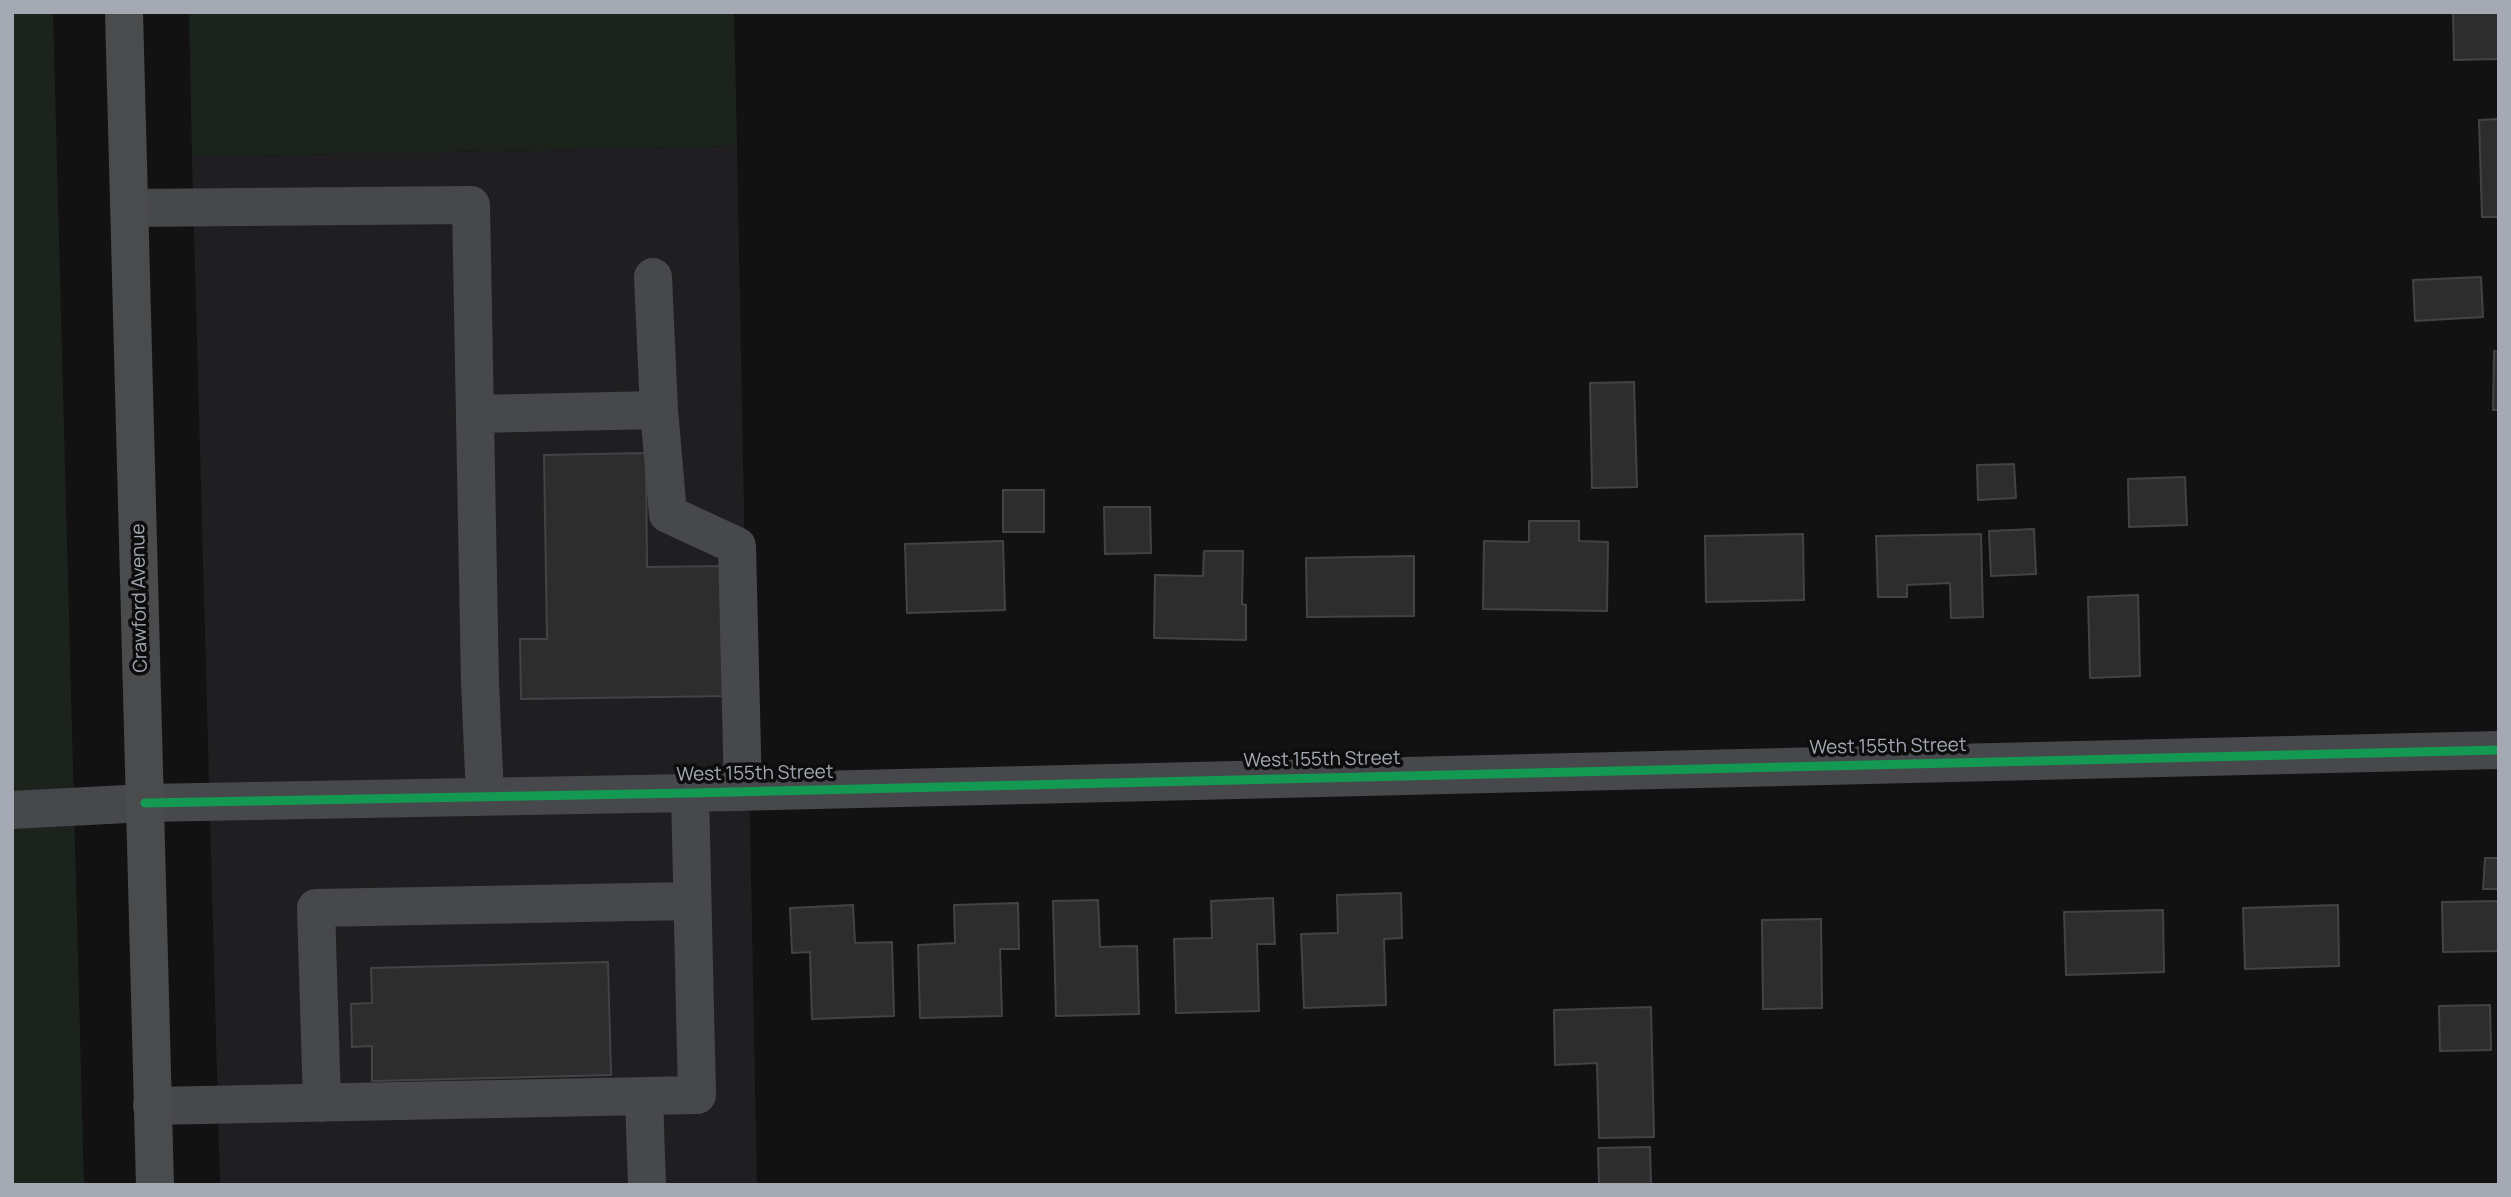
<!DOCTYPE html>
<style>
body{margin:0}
#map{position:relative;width:2511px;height:1197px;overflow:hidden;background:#121213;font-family:Manrope,sans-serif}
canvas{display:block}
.frame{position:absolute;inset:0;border:14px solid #a4a9b3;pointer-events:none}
</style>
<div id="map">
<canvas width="2511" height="1197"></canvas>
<div class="frame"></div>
</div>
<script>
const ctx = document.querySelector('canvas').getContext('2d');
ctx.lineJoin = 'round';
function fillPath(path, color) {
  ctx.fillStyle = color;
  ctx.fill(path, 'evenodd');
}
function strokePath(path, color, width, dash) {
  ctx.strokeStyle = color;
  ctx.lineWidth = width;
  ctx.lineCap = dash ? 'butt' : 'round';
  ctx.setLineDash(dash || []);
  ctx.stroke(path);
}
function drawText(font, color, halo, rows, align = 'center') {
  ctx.font = font + ' Manrope,sans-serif';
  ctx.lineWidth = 7;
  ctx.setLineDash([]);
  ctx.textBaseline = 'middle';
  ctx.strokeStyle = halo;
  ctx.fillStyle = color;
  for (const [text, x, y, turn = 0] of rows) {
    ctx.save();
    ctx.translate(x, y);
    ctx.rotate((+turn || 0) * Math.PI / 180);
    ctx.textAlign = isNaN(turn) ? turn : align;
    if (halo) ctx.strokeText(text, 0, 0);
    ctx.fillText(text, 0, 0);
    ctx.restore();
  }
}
const built = new Path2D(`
 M 737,146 L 757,1185 L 220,1185 L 192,157 Z`);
const green = new Path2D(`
 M 12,12 L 53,12 L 84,1185 L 12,1185 Z
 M 189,12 L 734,12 L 737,146 L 192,157 Z`);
const building = new Path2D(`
 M 2453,12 L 2499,12 L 2499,59 L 2454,60 Z
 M 2499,119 L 2499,217 L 2482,217 L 2479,120 Z
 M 2481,277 L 2483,317 L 2415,321 L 2413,280 Z
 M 2494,351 L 2499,352 L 2499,410 L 2493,410 Z
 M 1634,382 L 1637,487 L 1592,488 L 1590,383 Z
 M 646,453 L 647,567 L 727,566 L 729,696 L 521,699 L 520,639 L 547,639 L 544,455 Z
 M 2014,464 L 2016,498 L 1978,500 L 1977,465 Z
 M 2185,477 L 2187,525 L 2129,527 L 2128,479 Z
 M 1003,490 L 1044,490 L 1044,532 L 1003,532 Z
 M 1104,507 L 1150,507 L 1151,553 L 1105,554 Z
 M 1529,521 L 1579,521 L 1579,541 L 1608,542 L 1607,611 L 1483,609 L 1484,541 L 1529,542 Z
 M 2034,529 L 2036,574 L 1991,576 L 1989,531 Z
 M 1803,534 L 1804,600 L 1706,602 L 1705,536 Z
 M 1981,534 L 1983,617 L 1951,618 L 1950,583 L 1907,585 L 1907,597 L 1878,597 L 1876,536 Z
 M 1003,541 L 1005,610 L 907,613 L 905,544 Z
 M 1204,551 L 1243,551 L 1242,604 L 1246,605 L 1246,640 L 1154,638 L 1155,575 L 1203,576 Z
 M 1414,556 L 1414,616 L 1307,617 L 1306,558 Z
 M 2138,595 L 2140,676 L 2090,678 L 2088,597 Z
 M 2485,858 L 2499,858 L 2499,889 L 2483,889 Z
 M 1401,893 L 1402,938 L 1384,939 L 1386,1005 L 1304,1008 L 1301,934 L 1338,933 L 1337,895 Z
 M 1273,898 L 1275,944 L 1257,944 L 1259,1011 L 1176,1013 L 1174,939 L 1212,938 L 1211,901 Z
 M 1098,900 L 1100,947 L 1137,946 L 1139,1014 L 1056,1016 L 1053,901 Z
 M 2499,901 L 2499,951 L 2443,952 L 2442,902 Z
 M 1018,903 L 1019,949 L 1000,949 L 1002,1016 L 920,1018 L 918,945 L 955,943 L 954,905 Z
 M 853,905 L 855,943 L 892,942 L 894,1016 L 812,1019 L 810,952 L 792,953 L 790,908 Z
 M 2338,905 L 2339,966 L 2245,969 L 2243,908 Z
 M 2163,910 L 2164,972 L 2066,975 L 2064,912 Z
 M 1821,919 L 1822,1008 L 1763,1009 L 1762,920 Z
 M 608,962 L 611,1075 L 372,1081 L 372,1046 L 352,1047 L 351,1004 L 372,1003 L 371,968 Z
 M 2490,1005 L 2491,1050 L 2440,1051 L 2439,1006 Z
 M 1651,1007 L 1654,1137 L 1599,1138 L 1597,1063 L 1555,1065 L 1554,1010 Z
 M 1650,1147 L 1651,1185 L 1599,1185 L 1598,1148 Z`);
const minor = new Path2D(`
 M 130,208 L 471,205 L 480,683 L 485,796
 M 653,277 L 659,410
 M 475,414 L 659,410 L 668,514 L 737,546 L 743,792
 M 12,810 L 145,803 L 690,793 L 2499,750
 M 644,1097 L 647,1185
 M 322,1103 L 316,908 L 691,901
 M 152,1106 L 697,1095 L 690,793`);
const major = new Path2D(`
 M 124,12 L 155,1185`);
const cycleway = new Path2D(`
 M 145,803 L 690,793 L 2499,750`);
const streetNames = [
 ["Crawford Avenue",140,598,-91],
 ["West 155th Street",1888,747,-1],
 ["West 155th Street",1322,760,-1],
 ["West 155th Street",755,774,-1]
];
fillPath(built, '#1f1f21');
fillPath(green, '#1c231d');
fillPath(building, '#2d2d2e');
strokePath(building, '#424346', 2);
strokePath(minor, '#47484b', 38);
strokePath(major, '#494b4d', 38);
strokePath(cycleway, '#139951', 9);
drawText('19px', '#a4a9b3', '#0d0d0e', streetNames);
</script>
